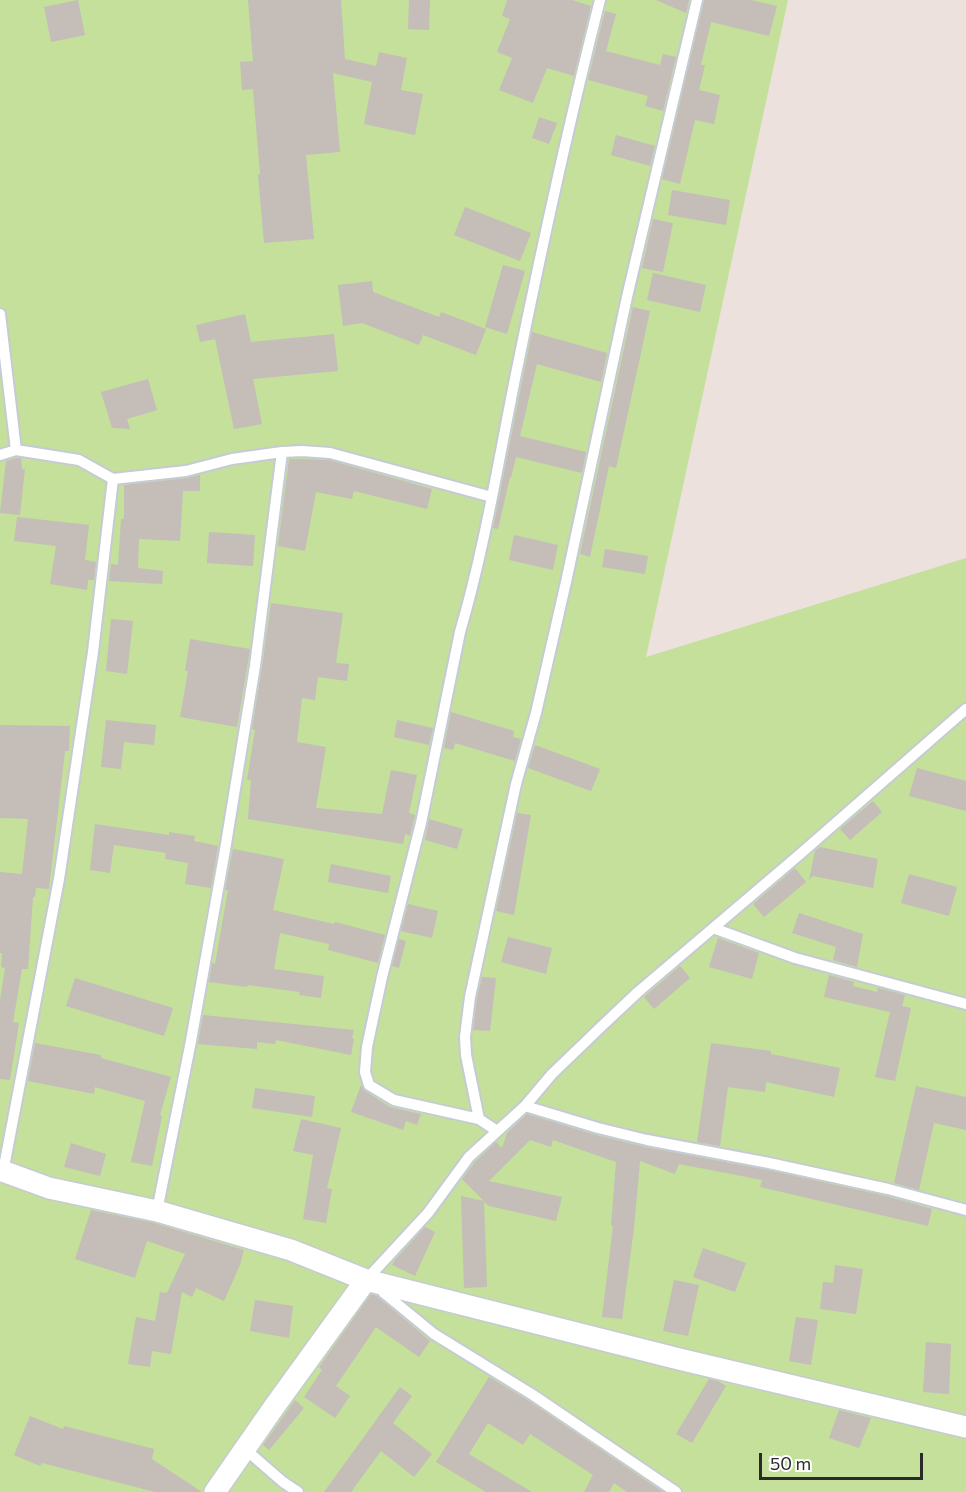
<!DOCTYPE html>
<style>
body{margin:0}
#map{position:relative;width:966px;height:1492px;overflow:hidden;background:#ece1dd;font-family:Commissioner,sans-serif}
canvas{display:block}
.scale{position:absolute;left:759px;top:1453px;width:164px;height:27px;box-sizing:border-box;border:3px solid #2a2a2a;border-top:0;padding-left:8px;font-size:18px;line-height:21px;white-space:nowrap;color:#2a2a2a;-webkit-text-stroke:4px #fff;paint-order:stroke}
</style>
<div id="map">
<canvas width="966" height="1492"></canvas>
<div class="scale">50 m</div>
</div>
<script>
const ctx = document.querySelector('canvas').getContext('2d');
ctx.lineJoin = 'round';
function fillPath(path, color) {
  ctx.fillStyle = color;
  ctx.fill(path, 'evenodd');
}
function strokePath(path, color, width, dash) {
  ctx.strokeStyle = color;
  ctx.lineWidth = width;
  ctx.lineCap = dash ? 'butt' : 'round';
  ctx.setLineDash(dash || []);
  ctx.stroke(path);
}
const green = new Path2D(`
 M 0,0 L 788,0 L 646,657 L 966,558 L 966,1492 L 0,1492 Z`);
const building = new Path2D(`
 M 78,0 L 85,35 L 51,42 L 44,7 Z
 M 248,0 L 341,0 L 345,59 L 376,66 L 379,52 L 407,58 L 401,90 L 423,94 L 415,135 L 364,124 L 372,82 L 333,73 L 340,152 L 306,155 L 314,239 L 264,243 L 258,175 L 260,174 L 253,89 L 242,90 L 240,62 L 253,61 Z
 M 409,0 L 430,0 L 429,30 L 408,29 Z
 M 507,0 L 572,0 L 591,6 L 574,76 L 547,68 L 533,103 L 499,90 L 512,58 L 497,52 L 510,19 L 502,16 Z
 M 656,0 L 689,0 L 686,13 Z
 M 704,0 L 751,0 L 777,6 L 769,36 L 711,22 L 701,65 L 705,65 L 699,90 L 720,95 L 714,124 L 695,120 L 680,184 L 662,179 Z
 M 605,11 L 616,14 L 606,51 L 660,65 L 663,54 L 676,57 L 663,111 L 645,106 L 648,96 L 588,80 Z
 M 539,117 L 557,123 L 549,144 L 532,138 Z
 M 616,135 L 655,146 L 650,166 L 611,155 Z
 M 672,190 L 730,200 L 726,225 L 668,215 Z
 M 465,207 L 531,233 L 520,261 L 454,235 Z
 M 653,219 L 673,223 L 663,272 L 642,268 Z
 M 503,265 L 525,271 L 507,334 L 485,327 Z
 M 653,273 L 706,285 L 700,312 L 647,300 Z
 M 372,281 L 373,292 L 439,317 L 441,312 L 486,329 L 476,355 L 423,335 L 419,345 L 362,323 L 343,326 L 338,285 Z
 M 633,307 L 650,311 L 616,468 L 609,466 L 590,557 L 580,554 Z
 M 245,314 L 251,342 L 334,334 L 338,371 L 253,379 L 262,424 L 234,429 L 215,339 L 200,342 L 196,325 Z
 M 532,332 L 607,353 L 601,382 L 537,364 L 520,436 L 586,452 L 582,473 L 516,457 L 511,478 L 510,477 L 498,529 L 493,528 Z
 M 148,379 L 157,410 L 127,419 L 130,429 L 112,428 L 101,392 Z
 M 17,458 L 21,458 L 22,469 L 25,469 L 20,515 L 0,513 L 6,461 Z
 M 302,459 L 329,460 L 432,489 L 427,509 L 354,491 L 352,499 L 316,492 L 305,551 L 278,546 L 289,459 Z
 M 200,475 L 200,491 L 183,491 L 180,541 L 139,539 L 138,568 L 163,571 L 162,584 L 109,581 L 111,564 L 118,565 L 121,519 L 124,519 L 124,485 L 187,478 Z
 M 17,517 L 89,525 L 85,560 L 96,562 L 94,580 L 88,580 L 87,590 L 50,584 L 56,546 L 14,541 Z
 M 209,532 L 255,535 L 253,566 L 207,563 Z
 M 514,535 L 558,545 L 553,570 L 509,560 Z
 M 605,549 L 648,556 L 645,574 L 602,567 Z
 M 271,603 L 343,613 L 336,663 L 349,664 L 347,681 L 318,677 L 315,700 L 302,698 L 297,742 L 326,747 L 316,808 L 382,814 L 391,770 L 417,775 L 409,813 L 415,815 L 410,836 L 405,834 L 403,844 L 248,819 L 251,780 L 247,780 L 255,730 L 252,729 L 262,667 Z
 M 111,619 L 133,621 L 127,674 L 106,671 Z
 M 190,639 L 250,649 L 237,727 L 180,717 L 188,671 L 185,671 Z
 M 451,712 L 514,731 L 513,737 L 521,739 L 515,761 L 455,743 L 453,750 L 444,748 Z
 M 106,720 L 156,725 L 154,745 L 124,742 L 121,769 L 101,767 Z
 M 397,720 L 433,728 L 429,745 L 394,737 Z
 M 0,725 L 70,726 L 69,751 L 65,751 L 49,889 L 36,888 L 35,897 L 33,897 L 28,969 L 22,969 L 13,1022 L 19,1023 L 10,1080 L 0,1079 L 0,1000 L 5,968 L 1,967 L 2,953 L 0,953 L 0,872 L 22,874 L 28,819 L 0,818 Z
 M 535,745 L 600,769 L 591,791 L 528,768 Z
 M 917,768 L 966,781 L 966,811 L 909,796 Z
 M 873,801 L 882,812 L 850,840 L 840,829 Z
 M 517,813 L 531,815 L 514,915 L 496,911 Z
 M 429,819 L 463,829 L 457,849 L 425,840 Z
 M 95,824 L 169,835 L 169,832 L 195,836 L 194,841 L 218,846 L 211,888 L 185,884 L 188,863 L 165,859 L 166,853 L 114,845 L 110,873 L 90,870 Z
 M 820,847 L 878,859 L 873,888 L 813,876 L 809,880 L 815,851 Z
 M 233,849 L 284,859 L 273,910 L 334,924 L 335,922 L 385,935 L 378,963 L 328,950 L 329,944 L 280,933 L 274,969 L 324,976 L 321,998 L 299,995 L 300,992 L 248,985 L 247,987 L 209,982 L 212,963 L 215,964 L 228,890 L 225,890 Z
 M 331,864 L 391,876 L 388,893 L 328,882 Z
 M 795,868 L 806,882 L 764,917 L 753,904 Z
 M 909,874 L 957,887 L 949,916 L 901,903 Z
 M 408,904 L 438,911 L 432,938 L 401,931 Z
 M 799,913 L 863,934 L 857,967 L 833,960 L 836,947 L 792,933 Z
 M 508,937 L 552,948 L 546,974 L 501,962 Z
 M 718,938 L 759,953 L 752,979 L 709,967 Z
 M 399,939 L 406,941 L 399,968 L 392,966 Z
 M 680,966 L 690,978 L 654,1009 L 644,997 Z
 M 829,975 L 854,982 L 853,986 L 877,992 L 878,988 L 905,995 L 902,1006 L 911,1008 L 895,1081 L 875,1077 L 890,1012 L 824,997 Z
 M 482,977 L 496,978 L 490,1031 L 473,1030 L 477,998 Z
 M 75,978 L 173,1008 L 164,1036 L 66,1006 Z
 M 203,1015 L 354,1030 L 352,1038 L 354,1039 L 351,1055 L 276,1040 L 275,1044 L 257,1042 L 257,1049 L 198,1044 Z
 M 35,1043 L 101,1055 L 101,1058 L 171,1077 L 160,1115 L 162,1116 L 152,1166 L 131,1162 L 145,1101 L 95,1087 L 94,1094 L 28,1081 Z
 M 711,1043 L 771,1051 L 771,1054 L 840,1068 L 834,1097 L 766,1082 L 765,1092 L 728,1087 L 720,1146 L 697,1142 Z
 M 361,1085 L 365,1091 L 390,1107 L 421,1114 L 417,1125 L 406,1121 L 403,1130 L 351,1112 Z
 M 916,1086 L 966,1097 L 966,1130 L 934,1123 L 919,1190 L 894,1183 Z
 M 255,1088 L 315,1096 L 312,1117 L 252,1108 Z
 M 527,1114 L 596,1135 L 645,1147 L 768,1170 L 886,1196 L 932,1209 L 928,1226 L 760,1187 L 762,1180 L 679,1164 L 675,1174 L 640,1161 L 634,1228 L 622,1319 L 602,1317 L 613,1226 L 611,1226 L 616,1162 L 553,1140 L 551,1147 L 530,1140 L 489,1181 L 562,1197 L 556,1221 L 489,1206 L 484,1202 L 487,1287 L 464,1288 L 461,1196 L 484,1201 L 462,1179 L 475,1162 L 496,1142 L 502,1148 L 507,1133 Z
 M 301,1119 L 341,1128 L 327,1188 L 332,1189 L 326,1223 L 303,1219 L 313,1155 L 293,1151 Z
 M 71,1143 L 106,1154 L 100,1176 L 64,1167 Z
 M 91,1210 L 154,1223 L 244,1250 L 240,1265 L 224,1301 L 196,1288 L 192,1297 L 182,1292 L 171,1354 L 152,1351 L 150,1367 L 128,1364 L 136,1317 L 155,1321 L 160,1292 L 167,1293 L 185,1254 L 147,1241 L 135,1278 L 75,1259 Z
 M 425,1227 L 435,1232 L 415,1276 L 392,1265 L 394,1261 Z
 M 703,1248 L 746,1263 L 735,1292 L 693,1277 Z
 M 835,1265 L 863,1269 L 856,1314 L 820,1309 L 823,1282 L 833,1283 Z
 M 674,1280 L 699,1285 L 688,1336 L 663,1331 Z
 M 371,1294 L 377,1296 L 430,1341 L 419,1357 L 376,1327 L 336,1386 L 350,1396 L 335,1418 L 304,1397 L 322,1370 L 319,1367 Z
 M 255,1300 L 293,1306 L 289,1338 L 250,1331 Z
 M 796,1317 L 818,1320 L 811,1365 L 789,1361 Z
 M 926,1342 L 951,1344 L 949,1394 L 923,1392 Z
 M 489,1377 L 529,1401 L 663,1492 L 627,1492 L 614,1483 L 609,1492 L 584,1492 L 593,1475 L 530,1434 L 523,1445 L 488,1423 L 469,1454 L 532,1492 L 486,1492 L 436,1462 Z
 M 709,1379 L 718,1381 L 726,1386 L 692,1443 L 676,1434 Z
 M 400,1387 L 412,1396 L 393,1423 L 432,1454 L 414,1477 L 381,1451 L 351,1492 L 324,1492 Z
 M 295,1400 L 304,1408 L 269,1450 L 263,1445 Z
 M 839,1410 L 871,1418 L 859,1448 L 829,1438 Z
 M 30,1416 L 63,1429 L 64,1426 L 154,1449 L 152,1459 L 202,1492 L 155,1492 L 42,1463 L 40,1466 L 14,1455 Z`);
const lane = new Path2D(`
 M 0,314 L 16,450
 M 282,452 L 302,451 L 330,453 L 492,497
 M 0,455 L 16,450 L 79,460 L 113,479 L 186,471 L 232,459 L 282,452 L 255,666 L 225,850 L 191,1041 L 157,1211
 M 713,928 L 795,958 L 966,1004
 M 525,1106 L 598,1128 L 647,1140 L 769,1163 L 888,1189 L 966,1210
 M 479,1119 L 466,1055 L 465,1037 L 470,997 L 516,784 L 536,713 L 566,582 L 627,297 L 697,0
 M 497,1131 L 479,1119 L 394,1100 L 369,1085 L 365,1072 L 367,1047 L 382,977 L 421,823 L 460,632 C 485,547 499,457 517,369 C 542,246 569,122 600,0
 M 3,1172 L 59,879 L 93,652 L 113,479
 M 366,1280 L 428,1213 L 469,1157 L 525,1106 L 552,1074 L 604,1024 L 638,992 L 799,855 L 966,709
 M 379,1285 L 384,1293 L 434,1334 L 533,1395 L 676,1492
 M 245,1449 L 283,1482 L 298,1492`);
const street = new Path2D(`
 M 0,1170 L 49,1188 L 157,1211 L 291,1250 L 366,1280 L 679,1359 L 966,1427
 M 215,1492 L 274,1407 L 366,1280`);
fillPath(green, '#c4e09b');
fillPath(building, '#c4bdb8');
strokePath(lane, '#c5cbd3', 14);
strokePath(street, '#c5cbd3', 24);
strokePath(lane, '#fff', 10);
strokePath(street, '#fff', 21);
</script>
